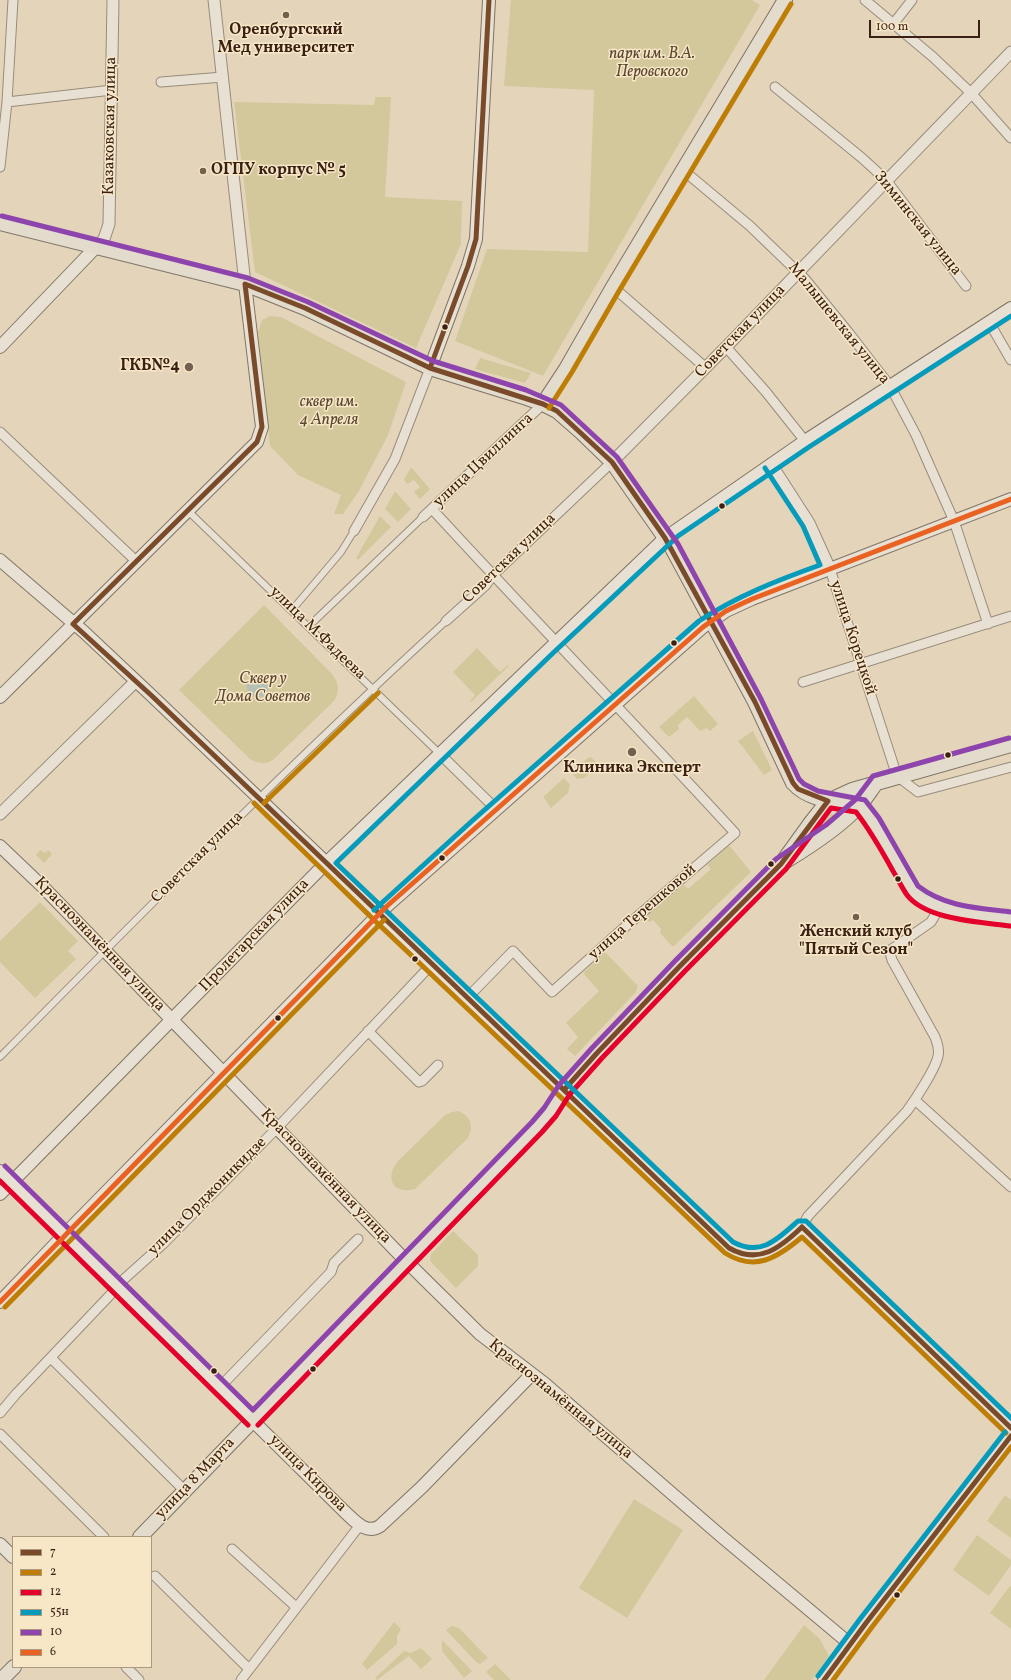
<!DOCTYPE html>
<meta charset="utf-8">
<style>
body{margin:0}
#map{position:relative;width:1011px;height:1680px;overflow:hidden;background:#e4d5ba;font-family:Vollkorn,serif}
canvas{display:block}
.legend{position:absolute;left:12px;top:1536px;width:140px;height:132px;box-sizing:border-box;background:#f8e7c7;border:1px solid #ac977f;margin:0;padding:5px 7px;list-style:none;font-size:12px;color:#391f14}
.legend li{display:flex;align-items:center;gap:8px;height:20px}
.legend b{width:20px;border:1px solid #ac977f}
.scale{position:absolute;left:869px;top:20px;width:111px;height:18px;box-sizing:border-box;border:2px solid #391f14;border-top:0;padding-left:5px;font-size:12px;line-height:14px;white-space:nowrap;color:#391f14;-webkit-text-stroke:3px #f8e7c7;paint-order:stroke}
</style>
<div id="map">
<canvas width="1011" height="1680"></canvas>
<ul class="legend">
<li><b style="height:5px;background:#7a4b2a"></b>7</li>
<li><b style="height:5px;background:#be7e06"></b>2</li>
<li><b style="height:5px;background:#e4002b"></b>12</li>
<li><b style="height:5px;background:#069bbb"></b>55н</li>
<li><b style="height:5px;background:#8e44ad"></b>10</li>
<li><b style="height:5px;background:#e96221"></b>6</li>
</ul>
<div class="scale">100 m</div>
</div>
<script>
const ctx = document.querySelector('canvas').getContext('2d');
ctx.lineJoin = 'round';
function fillPath(path, color) {
  ctx.fillStyle = color;
  ctx.fill(path, 'evenodd');
}
function strokePath(path, color, width, dash) {
  ctx.strokeStyle = color;
  ctx.lineWidth = width;
  ctx.lineCap = dash ? 'butt' : 'round';
  ctx.setLineDash(dash || []);
  ctx.stroke(path);
}
function drawText(font, color, halo, rows, align = 'center') {
  ctx.font = font + ' Vollkorn,serif';
  ctx.lineWidth = 3;
  ctx.setLineDash([]);
  ctx.textBaseline = 'middle';
  ctx.strokeStyle = halo;
  ctx.fillStyle = color;
  for (const [text, x, y, turn = 0] of rows) {
    ctx.save();
    ctx.translate(x, y);
    ctx.rotate((+turn || 0) * Math.PI / 180);
    ctx.textAlign = isNaN(turn) ? turn : align;
    if (halo) ctx.strokeText(text, 0, 0);
    ctx.fillText(text, 0, 0);
    ctx.restore();
  }
}
const green = new Path2D(`
 M 511,0 L 752,0 L 760,5 L 543,376 L 455,341 L 487,249 L 588,252 L 594,90 L 504,86 Z
 M 375,97 L 391,97 L 385,197 L 462,201 L 461,244 L 416,348 L 255,272 L 234,102 L 374,105 Z
 M 270,316 L 281,317 L 406,382 L 388,435 L 359,491 L 343,514 L 334,514 L 341,495 L 298,475 L 270,446 L 258,332 L 262,320 Z
 M 480,358 L 531,373 L 525,383 L 475,369 Z
 M 411,467 L 430,489 L 420,499 L 414,492 L 420,487 L 414,480 L 407,484 L 404,480 Z
 M 395,491 L 411,509 L 398,522 L 385,509 Z
 M 380,516 L 391,527 L 358,560 L 356,558 Z
 M 264,605 L 333,675 C 339,684 340,691 334,701 L 274,759 C 266,765 258,764 250,759 L 179,690 Z
 M 477,648 L 500,672 L 508,665 L 509,666 L 471,702 L 470,701 L 475,695 L 453,672 Z
 M 694,696 L 718,724 L 710,731 L 707,728 L 700,731 L 687,717 L 678,725 L 679,729 L 669,737 L 659,727 Z
 M 753,731 L 772,770 L 764,775 L 738,741 Z
 M 591,757 L 599,765 L 584,778 L 577,779 L 571,772 L 588,758 Z
 M 564,778 L 570,785 L 568,793 L 551,808 L 544,798 L 544,796 Z
 M 830,814 L 836,815 L 801,844 Z
 M 729,845 L 751,872 L 674,946 L 672,946 L 660,933 L 661,929 L 653,920 L 649,922 L 645,919 L 645,916 L 684,885 L 688,889 L 711,869 L 707,865 Z
 M 40,850 L 45,853 L 48,850 L 52,854 L 44,863 L 36,855 Z
 M 40,902 L 78,941 L 68,951 L 76,959 L 35,998 L 0,962 L 0,941 Z
 M 605,952 L 638,986 L 635,993 L 575,1056 L 567,1049 L 578,1037 L 566,1023 L 599,991 L 583,973 Z
 M 458,1111 C 471,1116 474,1126 468,1138 L 415,1189 C 393,1195 384,1178 398,1161 L 445,1115 L 452,1112 Z
 M 453,1231 L 478,1255 L 478,1266 L 456,1288 L 430,1261 L 431,1254 Z
 M 1005,1495 L 1011,1500 L 1011,1538 L 987,1521 Z
 M 634,1499 L 683,1530 L 627,1618 L 579,1588 Z
 M 977,1535 L 1011,1560 L 1011,1565 L 989,1596 L 953,1570 Z
 M 1010,1586 L 1011,1586 L 1011,1629 L 990,1613 Z
 M 394,1622 L 401,1629 L 397,1636 L 397,1644 L 367,1670 L 362,1664 Z
 M 804,1625 L 819,1638 L 829,1656 L 812,1680 L 764,1680 Z
 M 452,1626 L 459,1628 L 488,1658 L 480,1664 L 476,1662 L 446,1630 Z
 M 442,1640 L 472,1671 L 464,1678 L 442,1651 Z
 M 421,1648 L 432,1659 L 421,1669 L 409,1656 L 377,1680 L 375,1678 L 404,1651 L 411,1653 Z
 M 495,1664 L 511,1680 L 494,1680 L 486,1672 Z`);
const water = new Path2D(`
 M247 686a11 11 0 1 1 22 0a11 11 0 1 1-22 0Z`);
const pedestrian = new Path2D(`
 M 187,510 L 440,754
 M 292,610 L 341,552 L 354,531
 M 309,626 L 423,517
 M 0,1057 C 146,909 293,761 446,621`);
const minor = new Path2D(`
 M 865,0 L 933,57 L 971,93 L 1011,138
 M 894,23 L 912,0
 M 161,82 L 223,77
 M 775,87 L 862,158 L 886,180 L 966,286
 M 7,102 L 112,90
 M 0,167 L 7,102 L 13,0
 M 683,170 L 750,226 L 805,279 L 849,333 L 890,386 L 916,435 L 954,521 L 988,624
 M 613,287 L 706,368
 M 989,322 L 1011,360
 M 726,347 L 766,392 L 805,441
 M 0,432 L 136,561
 M 432,509 C 532,618 635,724 735,833 L 618,933 L 552,992 L 513,951 L 467,998
 M 423,517 L 543,404
 M 354,531 L 395,459 L 430,368
 M 830,569 L 897,776 L 918,792 L 1011,767
 M 446,621 L 485,586 L 493,575 L 612,462
 M 803,682 L 1011,616
 M 440,754 L 496,809
 M 368,1031 L 419,1082 L 422,1081 L 438,1065
 M 915,1100 L 1011,1187
 M 802,1227 L 808,1216 L 907,1111 C 915,1100 936,1068 938,1056 C 940,1049 937,1043 935,1037 L 892,960 L 890,953 L 892,949 L 931,922 L 939,908
 M 51,1358 L 185,1491
 M 219,1388 L 331,1272 L 334,1263 L 358,1239
 M 0,1413 L 16,1394 L 112,1293 L 123,1280 L 163,1244 L 277,1128 L 432,964
 M 0,1434 L 104,1537
 M 232,1549 L 296,1607
 M 155,1576 L 249,1669
 M 126,1667 L 139,1680
 M 241,1680 L 360,1525`);
const tertiary = new Path2D(`
 M 214,0 L 245,284
 M 96,247 L 104,239 L 109,224 L 113,0
 M 612,462 L 726,347 L 1011,52
 M 771,464 L 809,523 L 830,569
 M 0,814 L 136,681`);
const secondary = new Path2D(`
 M 0,347 L 96,247
 M 430,368 L 468,266 L 476,239 L 489,0
 M 0,560 L 84,632 L 152,696 L 729,1248 C 736,1252 742,1255 750,1256 C 767,1257 791,1238 802,1227 L 1011,1428
 M 0,697 L 257,442 L 262,427 L 245,284
 M 0,846 L 44,888 L 406,1261 L 480,1334 L 544,1383 L 721,1536 L 850,1644
 M 0,1171 L 345,1512 C 355,1521 366,1535 380,1526 L 422,1487 L 532,1374
 M 0,1194 L 326,863 L 665,538 L 805,441 L 1011,308
 M 0,1302 L 65,1234 L 387,906 L 703,627 L 726,611 L 752,599 L 1011,499
 M 0,1544 L 13,1557
 M 824,1680 L 866,1623 L 1011,1436`);
const primary = new Path2D(`
 M 0,223 L 245,284 L 305,308 L 430,368 L 524,397 L 543,404 L 557,411 L 581,432 L 612,462 L 672,548 L 755,702 L 793,783 C 810,802 837,801 860,805
 M 543,404 L 566,369 L 613,287 L 785,0
 M 855,798 L 873,822 L 913,891 C 939,915 977,914 1011,919
 M 786,861 C 809,847 842,825 860,805 C 866,798 871,790 877,782
 M 140,1537 L 537,1127 L 550,1112 L 564,1090 L 597,1053 L 680,966 L 781,864 L 812,821 L 828,801 L 852,790 L 1011,745
 M 1,1680 L 14,1667`);
const bus1 = new Path2D(`
 M 430,368 L 468,266 L 476,239 L 489,0
 M 564,1090 L 597,1053 L 680,966 L 781,864 L 828,801 L 798,789 L 793,783 L 755,702 L 665,538 L 612,462 L 557,411 L 543,404 L 430,368 L 305,308 L 245,284 L 262,427 L 257,442 L 73,624 L 152,696 L 729,1248 C 759,1265 780,1248 802,1227
 M 802,1227 L 1011,1428
 M 824,1680 L 866,1623 L 1011,1436`);
const bus2 = new Path2D(`
 M 549,408 L 572,372 L 619,291 L 791,4
 M 254,803 L 374,920 L 725,1253 C 755,1272 777,1258 802,1237 L 1006,1433
 M 264,803 L 378,693
 M 5,1307 L 384,920
 M 833,1680 L 872,1627 L 1011,1447`);
const bus3 = new Path2D(`
 M 0,1181 L 248,1425
 M 258,1425 L 542,1132 L 556,1116 L 570,1094 L 602,1058 L 685,971 L 786,869 L 831,808 L 856,812 C 870,830 882,851 893,871 C 898,879 902,888 907,895 C 926,920 981,922 1010,926`);
const bus4 = new Path2D(`
 M 1011,316 L 809,447 L 678,536 L 552,654 L 336,863 L 733,1242 C 761,1257 778,1239 798,1221 L 806,1221 L 1011,1418
 M 374,910 L 472,821 L 699,621 C 737,596 778,580 820,565 L 803,526 L 765,468
 M 818,1676 L 860,1619 L 1005,1432`);
const bus5 = new Path2D(`
 M 2,216 L 248,278 L 308,302 L 433,361 L 526,390 L 561,405 L 617,457 L 678,544 L 761,699 L 799,779 L 804,784 L 818,791 L 865,800 L 879,818 L 918,886 C 945,907 978,908 1011,912
 M 5,1166 L 253,1410 L 532,1122 L 544,1108 L 559,1085 L 592,1048 L 675,961 L 776,859 L 826,825 L 855,800 L 873,776 L 1009,738`);
const bus6 = new Path2D(`
 M 0,1302 L 387,906 L 703,627 L 726,611 L 752,599 L 1011,499`);
const markers = [
 [286,15,4,"#755f4e"],
 [203,171,4,"#755f4e"],
 [445,327,3.5,"#391f14"],
 [189,367,5,"#755f4e"],
 [722,506,3.5,"#391f14"],
 [674,643,3.5,"#391f14"],
 [632,752,5,"#755f4e"],
 [948,755,3.5,"#391f14"],
 [442,858,3.5,"#391f14"],
 [771,864,3.5,"#391f14"],
 [898,879,3.5,"#391f14"],
 [856,917,4,"#755f4e"],
 [415,959,3.5,"#391f14"],
 [278,1018,3.5,"#391f14"],
 [313,1369,3.5,"#391f14"],
 [214,1371,3.5,"#391f14"],
 [897,1595,3.5,"#391f14"]
];
const poiNames = [
 ["Оренбургский",286,31],
 ["Мед университет",286,49],
 ["ОГПУ корпус № 5",211,171,"left"],
 ["ГКБ№4",180,367,"right"],
 ["Клиника Эксперт",632,769],
 ["Женский клуб",856,933],
 ["\"Пятый Сезон\"",856,951]
];
const parkNames = [
 ["парк им. В.А.",652,55],
 ["Перовского",652,73],
 ["сквер им.",329,403],
 ["4 Апреля",329,421],
 ["Сквер у",263,680],
 ["Дома Советов",263,698]
];
const streetNames = [
 ["Казаковская улица",111,126,-89],
 ["Зиминская улица",917,224,51],
 ["Малышевская улица",838,324,51],
 ["Советская улица",741,332,-46],
 ["улица Цвиллинга",484,461,-43],
 ["Советская улица",510,559,-44],
 ["улица М.Фадеева",317,634,44],
 ["улица Корецкой",852,638,72],
 ["Советская улица",198,858,-45],
 ["улица Терешковой",643,913,-41],
 ["Пролетарская улица",255,936,-46],
 ["Краснознамённая улица",99,945,46],
 ["Краснознамённая улица",325,1177,46],
 ["улица Орджоникидзе",208,1197,-45],
 ["Краснознамённая улица",560,1400,39],
 ["улица Кирова",307,1474,45],
 ["улица 8 Марта",196,1479,-46]
];
fillPath(green, '#d2c89c');
fillPath(water, '#b5c1b5');
strokePath(pedestrian, '#988c7b', 8);
strokePath(minor, '#988c7b', 11);
strokePath(tertiary, '#988c7b', 13);
strokePath(secondary, '#7f7465', 14);
strokePath(primary, '#7f7465', 16);
strokePath(pedestrian, '#e7e0d3', 6);
strokePath(minor, '#e7e0d3', 9);
strokePath(tertiary, '#e7e0d3', 11);
strokePath(secondary, '#e7e0d3', 12);
strokePath(primary, '#e3dbcb', 14);
strokePath(bus1, '#7a4b2a', 5);
strokePath(bus2, '#be7e06', 5);
strokePath(bus3, '#e4002b', 5);
strokePath(bus4, '#069bbb', 5);
strokePath(bus5, '#8e44ad', 5);
strokePath(bus6, '#e96221', 5);
for (const [x, y, r, color] of markers) {
  const dot = new Path2D();
  dot.arc(x, y, r, 0, 2 * Math.PI);
  ctx.fillStyle = color;
  ctx.fill(dot);
  strokePath(dot, '#f8e7c7', 1.5);
}
drawText('bold 16px', '#391f14', '#f8e7c7', poiNames);
drawText('italic 16px', '#5c4630', '#f8e7c7', parkNames);
drawText('16px', '#391f14', '#f8e7c7', streetNames);
</script>
